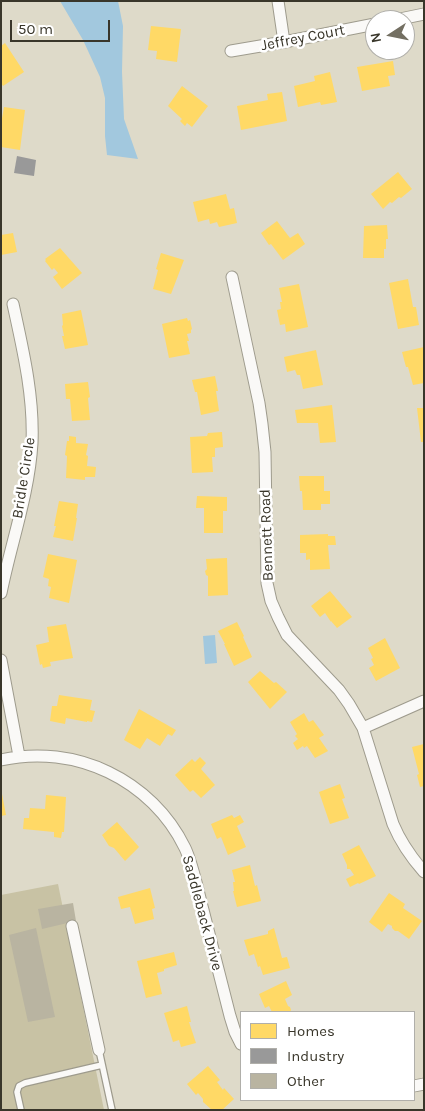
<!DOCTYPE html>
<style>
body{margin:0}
#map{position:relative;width:425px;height:1111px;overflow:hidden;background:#dedac9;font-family:Karla,sans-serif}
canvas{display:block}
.frame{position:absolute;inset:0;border:2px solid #39362a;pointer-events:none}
.legend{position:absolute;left:240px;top:1011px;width:175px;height:90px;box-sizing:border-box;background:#fff;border:1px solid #b0afaa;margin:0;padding:6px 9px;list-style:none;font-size:15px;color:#39362a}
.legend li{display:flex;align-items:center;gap:10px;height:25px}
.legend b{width:25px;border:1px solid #b0afaa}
.north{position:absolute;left:365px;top:10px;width:50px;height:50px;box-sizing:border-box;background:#fff;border:1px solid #b0afaa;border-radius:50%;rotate:259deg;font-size:14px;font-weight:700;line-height:20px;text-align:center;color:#39362a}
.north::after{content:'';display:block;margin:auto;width:18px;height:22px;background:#736f62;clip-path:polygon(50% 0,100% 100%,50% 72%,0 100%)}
.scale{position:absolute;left:10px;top:20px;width:100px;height:22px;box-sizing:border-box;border:2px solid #39362a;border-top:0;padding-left:6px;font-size:15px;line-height:18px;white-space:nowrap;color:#39362a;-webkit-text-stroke:4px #fff;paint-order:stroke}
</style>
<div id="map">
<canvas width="425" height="1111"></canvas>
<div class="frame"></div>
<ul class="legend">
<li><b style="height:14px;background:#ffd966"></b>Homes</li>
<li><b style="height:14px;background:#999"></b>Industry</li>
<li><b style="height:14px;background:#b9b4a1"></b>Other</li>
</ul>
<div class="north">N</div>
<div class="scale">50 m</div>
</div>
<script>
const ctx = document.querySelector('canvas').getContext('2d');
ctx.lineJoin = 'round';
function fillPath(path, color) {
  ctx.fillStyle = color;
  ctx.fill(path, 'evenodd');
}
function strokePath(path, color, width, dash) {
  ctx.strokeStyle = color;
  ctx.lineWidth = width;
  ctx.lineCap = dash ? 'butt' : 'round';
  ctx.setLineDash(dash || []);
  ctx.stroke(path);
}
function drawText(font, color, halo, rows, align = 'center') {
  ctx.font = font + ' Karla,sans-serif';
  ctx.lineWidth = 5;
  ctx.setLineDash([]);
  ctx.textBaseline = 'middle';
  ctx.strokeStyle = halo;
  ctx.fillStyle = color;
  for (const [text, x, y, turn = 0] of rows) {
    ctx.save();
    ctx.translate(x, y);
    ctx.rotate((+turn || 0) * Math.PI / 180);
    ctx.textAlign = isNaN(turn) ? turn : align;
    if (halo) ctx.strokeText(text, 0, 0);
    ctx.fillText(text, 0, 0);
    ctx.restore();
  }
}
const green = new Path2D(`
 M 58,884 L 104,1110 L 1,1110 L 1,895 Z`);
const water = new Path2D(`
 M 60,1 L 118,1 L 123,26 L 122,72 L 124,119 L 138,159 L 107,155 L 105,136 L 105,98 L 100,77 L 83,40 Z
 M 215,635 L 217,663 L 205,664 L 203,636 Z`);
const homes = new Path2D(`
 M 151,26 L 181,29 L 177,62 L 156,59 L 157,51 L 148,50 Z
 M 5,43 L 24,72 L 3,86 L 1,83 L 1,46 Z
 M 393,61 L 395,75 L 388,76 L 390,86 L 362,91 L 357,67 Z
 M 330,72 L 337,102 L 321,105 L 320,102 L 298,107 L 294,86 L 315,81 L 314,76 Z
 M 182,86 L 208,106 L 192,127 L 187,123 L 185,126 L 180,121 L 182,119 L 168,106 Z
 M 282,92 L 287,121 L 241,130 L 237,106 L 268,100 L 267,94 Z
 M 4,107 L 25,110 L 20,150 L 1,147 L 1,124 Z
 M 398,172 L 412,189 L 401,198 L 399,197 L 392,203 L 390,202 L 383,209 L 371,194 Z
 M 226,194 L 230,209 L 234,208 L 237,223 L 219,227 L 217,222 L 210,224 L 209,219 L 198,222 L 193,202 Z
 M 277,221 L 290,238 L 298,233 L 305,244 L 283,260 L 271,244 L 269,245 L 261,233 Z
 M 387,225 L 388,239 L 386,239 L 386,249 L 384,249 L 384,258 L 363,258 L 364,226 Z
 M 13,233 L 17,252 L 1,255 L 1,235 Z
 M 60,248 L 82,273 L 62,289 L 53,277 L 58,273 L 54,268 L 52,270 L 45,261 L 46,260 L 45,259 Z
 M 161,253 L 184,260 L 171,294 L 153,289 L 158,270 L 156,269 Z
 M 408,279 L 413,307 L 416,307 L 419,325 L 398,329 L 389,283 Z
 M 299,284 L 308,327 L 286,332 L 285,324 L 280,325 L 277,310 L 281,309 L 280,302 L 282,302 L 279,288 Z
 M 81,310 L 88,345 L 65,349 L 62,336 L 64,336 L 62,326 L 63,325 L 62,314 Z
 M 187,318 L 188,321 L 190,320 L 192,329 L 191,330 L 191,333 L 187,334 L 189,341 L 187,341 L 190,354 L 169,358 L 162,324 Z
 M 424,347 L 424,383 L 413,385 L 408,367 L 406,367 L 402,352 Z
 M 316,350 L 323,385 L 303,389 L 300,375 L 297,375 L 295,370 L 287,372 L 284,357 Z
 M 215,376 L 218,391 L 216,391 L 219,411 L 201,415 L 197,392 L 195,392 L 192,380 Z
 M 88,382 L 90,397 L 88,398 L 90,420 L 72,421 L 70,399 L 66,399 L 65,384 Z
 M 332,405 L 336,442 L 320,443 L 318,423 L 297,423 L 295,410 Z
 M 417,408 L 424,408 L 424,442 L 421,442 Z
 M 222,432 L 223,447 L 215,448 L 215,457 L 212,457 L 213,472 L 192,473 L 190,437 L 207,436 L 208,433 Z
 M 69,436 L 76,437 L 76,443 L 88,444 L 86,455 L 88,456 L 87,466 L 96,467 L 95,477 L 85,477 L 85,480 L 66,478 L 67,456 L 65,455 L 67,441 L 69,441 Z
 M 299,476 L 324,476 L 324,491 L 330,491 L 330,504 L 321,504 L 321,510 L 303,510 L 302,491 L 300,491 Z
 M 197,496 L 227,497 L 227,511 L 223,511 L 223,533 L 204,533 L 204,508 L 196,508 Z
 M 59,501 L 78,504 L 76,518 L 77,518 L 73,541 L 53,537 L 56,526 L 54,526 Z
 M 328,534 L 328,536 L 335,536 L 336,545 L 328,545 L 330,569 L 310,570 L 310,559 L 306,560 L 306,553 L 300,553 L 300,535 Z
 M 48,554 L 77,560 L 69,603 L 49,598 L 51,587 L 48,586 L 49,579 L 43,577 Z
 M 227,558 L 228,595 L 208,596 L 208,576 L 206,575 L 205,571 L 207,569 L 206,559 Z
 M 330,591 L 352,617 L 337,628 L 331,621 L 331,622 L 325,613 L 320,617 L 311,606 Z
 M 237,622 L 244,636 L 243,637 L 252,657 L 234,666 L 224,644 L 225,644 L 218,631 Z
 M 66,624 L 73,658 L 50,662 L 51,666 L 43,668 L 42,664 L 40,665 L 36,645 L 49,642 L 47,627 Z
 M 385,638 L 400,668 L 376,681 L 369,668 L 374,665 L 371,659 L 373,658 L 368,648 Z
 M 260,671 L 274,683 L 276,682 L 287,692 L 270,709 L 248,682 Z
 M 59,695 L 92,700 L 90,710 L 95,711 L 92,722 L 87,721 L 87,722 L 66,718 L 65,724 L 50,721 L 52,706 L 57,706 Z
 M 139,709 L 176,730 L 172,736 L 168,734 L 160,746 L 147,738 L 140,749 L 124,740 Z
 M 304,713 L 309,722 L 313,720 L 324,735 L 319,738 L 328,751 L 315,758 L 307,746 L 304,748 L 303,746 L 297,750 L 293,743 L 298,739 L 295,736 L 297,734 L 290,722 Z
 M 424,744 L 424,786 L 420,787 L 417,775 L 419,774 L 412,747 Z
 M 200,757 L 206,763 L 201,769 L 215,785 L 201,798 L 193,790 L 190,792 L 175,775 L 192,759 L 195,762 Z
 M 340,784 L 345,798 L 342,799 L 349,818 L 330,824 L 319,792 Z
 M 1,794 L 2,794 L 6,815 L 1,816 Z
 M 46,795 L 66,797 L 64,832 L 62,832 L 61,838 L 54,837 L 54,832 L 23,829 L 24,818 L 29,818 L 30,808 L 45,809 Z
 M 232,815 L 234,818 L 240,815 L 244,822 L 237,826 L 246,847 L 228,855 L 221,837 L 217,839 L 211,824 Z
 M 117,822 L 139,847 L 125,861 L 114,848 L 109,846 L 102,835 Z
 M 359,845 L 376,876 L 359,884 L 358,883 L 350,887 L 346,879 L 354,875 L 350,869 L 347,869 L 347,865 L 342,854 Z
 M 250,865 L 255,886 L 257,885 L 261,901 L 237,907 L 233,891 L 234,891 L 233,882 L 235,882 L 232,870 Z
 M 150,888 L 155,908 L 152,909 L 154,919 L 135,924 L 130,907 L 121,909 L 118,897 Z
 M 389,893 L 405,904 L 403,908 L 422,921 L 409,939 L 398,931 L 395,931 L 392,928 L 392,926 L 388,924 L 382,932 L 369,922 Z
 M 274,928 L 282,958 L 287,957 L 290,968 L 263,975 L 260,966 L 258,967 L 254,954 L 249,956 L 244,940 L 268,934 L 268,931 Z
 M 174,952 L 177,965 L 164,969 L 164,971 L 157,973 L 162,994 L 146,998 L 137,961 Z
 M 286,981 L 292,995 L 285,999 L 288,1006 L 290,1007 L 291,1010 L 290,1012 L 272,1012 L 269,1006 L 265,1008 L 259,994 Z
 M 187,1006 L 191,1022 L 189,1022 L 196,1043 L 181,1047 L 179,1040 L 173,1042 L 164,1013 Z
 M 208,1066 L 220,1080 L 217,1082 L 223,1090 L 224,1088 L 234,1099 L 222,1110 L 212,1110 L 203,1102 L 203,1099 L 198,1093 L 196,1095 L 187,1084 Z`);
const industry = new Path2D(`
 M 17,156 L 36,160 L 34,176 L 14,173 Z`);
const building = new Path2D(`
 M 73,903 L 76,921 L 42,929 L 38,909 Z
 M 36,928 L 55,1017 L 28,1022 L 9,935 Z`);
const service = new Path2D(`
 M 99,1050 L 112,1110
 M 21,1110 L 17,1092 L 19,1086 L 25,1083 L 102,1065`);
const minor = new Path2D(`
 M 278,1 L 284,42
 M 395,20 L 424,14
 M 231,51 L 284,42 L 375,24
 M 232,277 L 259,403 L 262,424 L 265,452 L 267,583 L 271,601 L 278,617 L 287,635 L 339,690 L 349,704 L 363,728 L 393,824 C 401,843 410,856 424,872
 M 1,593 C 11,543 29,494 32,443 C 34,396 23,350 13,304
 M 1,660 L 19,756
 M 363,728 L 424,701
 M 1,760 C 75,743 152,780 185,848 C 193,865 198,891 203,910 C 212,945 221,981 230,1016 L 235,1032 L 241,1044
 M 72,926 L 99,1050
 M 414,1086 L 424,1084`);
const streetNames = [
 ["Jeffrey Court",303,38,-11],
 ["Bridle Circle",24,478,-81],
 ["Bennett Road",267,535,-92],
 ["Saddleback Drive",202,913,75]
];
fillPath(green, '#c8c2a4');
fillPath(water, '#a2c8de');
fillPath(homes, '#ffd966');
fillPath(industry, '#999');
fillPath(building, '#b9b4a1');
strokePath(service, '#9e9b8d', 8);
strokePath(minor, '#9e9b8d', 13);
strokePath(service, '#faf9f7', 5.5);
strokePath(minor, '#faf9f7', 11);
drawText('15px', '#39362a', '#fff', streetNames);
</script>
